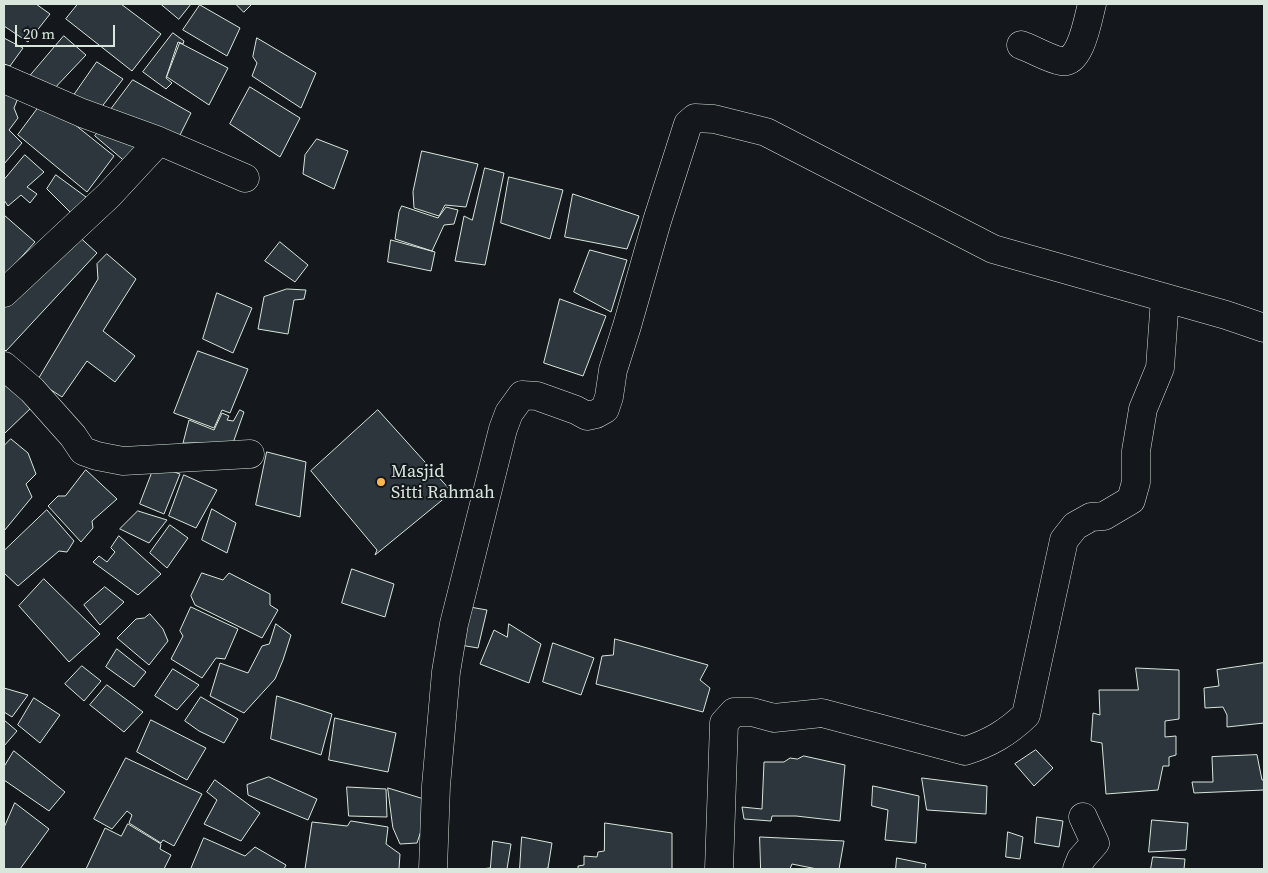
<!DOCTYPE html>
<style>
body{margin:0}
#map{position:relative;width:1268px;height:873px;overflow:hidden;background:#14181c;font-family:"Source Serif 4",serif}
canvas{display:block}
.frame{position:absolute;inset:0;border:5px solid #d8e6dc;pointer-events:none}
.scale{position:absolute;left:15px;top:25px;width:100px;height:22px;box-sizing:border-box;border:2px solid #d8e6dc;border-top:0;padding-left:6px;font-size:15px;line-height:18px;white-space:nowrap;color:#d8e6dc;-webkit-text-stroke:4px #14181c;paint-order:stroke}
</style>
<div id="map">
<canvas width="1268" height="873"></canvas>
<div class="frame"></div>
<div class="scale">20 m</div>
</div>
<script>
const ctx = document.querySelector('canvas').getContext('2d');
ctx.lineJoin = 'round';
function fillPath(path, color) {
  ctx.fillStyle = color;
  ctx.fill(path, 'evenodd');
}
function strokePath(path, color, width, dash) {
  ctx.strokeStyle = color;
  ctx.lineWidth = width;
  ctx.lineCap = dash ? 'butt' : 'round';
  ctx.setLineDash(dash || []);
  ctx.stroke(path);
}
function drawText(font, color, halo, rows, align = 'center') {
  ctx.font = font + ' "Source Serif 4",serif';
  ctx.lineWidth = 4;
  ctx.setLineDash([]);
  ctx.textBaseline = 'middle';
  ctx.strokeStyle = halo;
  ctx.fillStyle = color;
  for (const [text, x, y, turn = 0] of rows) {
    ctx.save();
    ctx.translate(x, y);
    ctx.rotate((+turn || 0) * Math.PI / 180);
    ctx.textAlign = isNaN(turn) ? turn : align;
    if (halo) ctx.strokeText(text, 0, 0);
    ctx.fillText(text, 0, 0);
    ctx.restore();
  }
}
const building = new Path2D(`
 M 4,4 L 36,4 L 50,14 L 28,42 L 4,26 Z
 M 78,4 L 121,4 L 161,34 L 132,71 L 66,19 Z
 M 161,4 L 191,4 L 179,19 Z
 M 236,4 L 252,4 L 244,12 Z
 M 200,5 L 240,28 L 227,56 L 183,30 Z
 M 173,33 L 184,41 L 183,44 L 178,42 L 166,78 L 172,83 L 166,89 L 143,72 Z
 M 64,36 L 86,55 L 51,92 L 30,76 Z
 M 4,38 L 23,48 L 10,66 L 4,64 Z
 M 257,38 L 316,73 L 301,108 L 252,76 L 257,63 L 253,57 Z
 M 180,43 L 228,68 L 209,105 L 167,77 Z
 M 97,62 L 123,79 L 97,113 L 72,98 Z
 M 133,80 L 191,113 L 178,139 L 106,116 Z
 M 250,87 L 300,118 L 280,157 L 230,124 Z
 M 4,90 L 18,98 L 14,108 L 18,118 L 9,130 L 22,143 L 4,164 Z
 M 44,100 L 114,156 L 87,192 L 18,135 Z
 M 103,126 L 141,149 L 128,164 L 95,136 Z
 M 317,139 L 348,151 L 334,189 L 303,174 L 305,155 Z
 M 422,151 L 478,164 L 466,207 L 445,205 L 439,216 L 414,208 L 413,192 Z
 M 25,155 L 44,172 L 27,187 L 37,194 L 30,203 L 21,195 L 8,206 L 4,200 L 4,180 Z
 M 485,168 L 504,173 L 485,265 L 455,261 L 464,216 L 472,220 Z
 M 56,175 L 86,197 L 73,215 L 47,189 Z
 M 509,177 L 563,190 L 550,239 L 501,223 Z
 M 573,194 L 639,216 L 627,249 L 565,237 Z
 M 402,206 L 438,218 L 446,207 L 458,210 L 454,224 L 444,225 L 432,251 L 395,239 L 399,212 Z
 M 4,215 L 35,242 L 4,276 Z
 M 74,232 L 97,253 L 6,351 L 4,349 L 4,302 Z
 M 391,240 L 435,252 L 431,271 L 388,262 Z
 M 280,242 L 308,265 L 295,282 L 265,261 Z
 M 590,250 L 627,260 L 611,312 L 574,292 Z
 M 107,254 L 136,279 L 103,331 L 135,356 L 115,382 L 87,361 L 62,397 L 37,381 L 98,279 L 97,264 Z
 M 287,289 L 306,290 L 304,299 L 294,300 L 288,334 L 258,329 L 264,297 Z
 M 217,293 L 252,308 L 233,353 L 203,339 Z
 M 560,299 L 606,316 L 583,376 L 544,363 Z
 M 198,351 L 248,369 L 230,413 L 222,410 L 214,428 L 174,413 Z
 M 4,382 L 33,406 L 4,434 Z
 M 240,410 L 244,412 L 233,443 L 183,443 L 189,420 L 214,430 L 222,413 L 229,416 L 227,420 L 233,421 Z
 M 378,410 L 452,492 L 375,555 L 377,550 L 311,471 Z
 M 11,439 L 28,453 L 36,474 L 26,484 L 32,497 L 4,531 L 4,446 Z
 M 267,452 L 306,462 L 300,517 L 256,505 Z
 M 155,465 L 180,474 L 164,514 L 140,504 Z
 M 86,470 L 117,499 L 92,521 L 93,528 L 81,542 L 48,506 L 58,496 L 65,496 Z
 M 184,475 L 217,490 L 196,528 L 169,516 Z
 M 212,509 L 236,523 L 227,553 L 202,540 Z
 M 47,510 L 74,541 L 67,552 L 59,551 L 18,586 L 4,573 L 4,551 Z
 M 138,511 L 167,520 L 149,543 L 120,529 Z
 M 170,525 L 188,538 L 167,568 L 150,553 Z
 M 119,536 L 161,574 L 138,595 L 93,562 L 99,556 L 107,562 L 115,552 L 111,548 Z
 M 352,569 L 394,584 L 385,617 L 342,603 Z
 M 202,573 L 223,580 L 229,573 L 270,594 L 270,605 L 278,610 L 262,638 L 195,605 L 191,596 Z
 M 44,579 L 100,634 L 69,662 L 19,606 Z
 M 105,587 L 124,602 L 100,625 L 84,605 Z
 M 464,606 L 487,610 L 478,648 L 460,645 Z
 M 191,607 L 238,629 L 225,659 L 216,658 L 202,678 L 171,659 L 183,636 L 180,631 Z
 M 150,614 L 163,629 L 168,641 L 149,665 L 117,638 L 136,619 L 144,618 Z
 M 276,624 L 291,635 L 283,660 L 275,679 L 244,713 L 210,696 L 220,663 L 248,673 L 262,646 L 269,644 Z
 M 509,624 L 541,644 L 529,683 L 480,664 L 494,630 L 507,637 Z
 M 615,639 L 708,665 L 700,680 L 710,688 L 703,712 L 596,684 L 602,656 L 613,655 Z
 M 553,643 L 594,658 L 581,695 L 543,682 Z
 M 117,649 L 146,672 L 134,687 L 106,667 Z
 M 1264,663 L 1264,723 L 1227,727 L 1227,715 L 1223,707 L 1205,708 L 1204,688 L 1219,686 L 1217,670 Z
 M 82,666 L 101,681 L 84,701 L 65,684 Z
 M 1136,668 L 1179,670 L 1179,719 L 1165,721 L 1165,737 L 1176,736 L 1176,755 L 1169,757 L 1169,766 L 1163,766 L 1158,790 L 1106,794 L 1102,743 L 1091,741 L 1093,713 L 1100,715 L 1099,690 L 1138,690 Z
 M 173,669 L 199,685 L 177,710 L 155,696 Z
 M 107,685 L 143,712 L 124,732 L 90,705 Z
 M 4,688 L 28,695 L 12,717 L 4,712 Z
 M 277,696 L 332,714 L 321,755 L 271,739 Z
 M 201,697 L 238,719 L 224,743 L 199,731 L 185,721 Z
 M 34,698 L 60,715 L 40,743 L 18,725 Z
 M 335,718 L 396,733 L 388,772 L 329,760 Z
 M 4,720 L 17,731 L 4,746 Z
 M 151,720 L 206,748 L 187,780 L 137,752 Z
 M 1036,750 L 1053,768 L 1034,786 L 1015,764 Z
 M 14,751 L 65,792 L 49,811 L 4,780 L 4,767 Z
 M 1257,755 L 1262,780 L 1264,780 L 1264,790 L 1194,793 L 1192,782 L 1213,782 L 1212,757 Z
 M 804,756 L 845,765 L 840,821 L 796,816 L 772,816 L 771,821 L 744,819 L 742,807 L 762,809 L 764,762 L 784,762 L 790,758 L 797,759 Z
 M 126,758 L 202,794 L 174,846 L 163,840 L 161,843 L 129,823 L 132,815 L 127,811 L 112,829 L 94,819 Z
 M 269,777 L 317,799 L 308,820 L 248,795 L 247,785 Z
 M 922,778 L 987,786 L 986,814 L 927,810 Z
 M 215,780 L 260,813 L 241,841 L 204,824 L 217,800 L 207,792 Z
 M 873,786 L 919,796 L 916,843 L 885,840 L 888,810 L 872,806 Z
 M 347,787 L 386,789 L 387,817 L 349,816 Z
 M 388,788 L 424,799 L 421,831 L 417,843 L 400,844 L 393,828 Z
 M 15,803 L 49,829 L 20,869 L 4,869 L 4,828 Z
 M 1037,817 L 1063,821 L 1059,847 L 1035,843 Z
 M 1152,820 L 1188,823 L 1186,850 L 1149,852 Z
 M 351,821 L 388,827 L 386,844 L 400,854 L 399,869 L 305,869 L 312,822 L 347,826 Z
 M 605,823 L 672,833 L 672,869 L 578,869 L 578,866 L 584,865 L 584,856 L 597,857 L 598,852 L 604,851 Z
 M 128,824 L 161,844 L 160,849 L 171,855 L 164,869 L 86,869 L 105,828 L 121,836 Z
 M 1008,832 L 1023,837 L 1020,859 L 1006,857 Z
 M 522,837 L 552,843 L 548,868 L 543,869 L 520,869 Z
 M 760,837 L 844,841 L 839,869 L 817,869 L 792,864 L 790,869 L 761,869 Z
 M 204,838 L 245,856 L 255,847 L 286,865 L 284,869 L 191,869 Z
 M 493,841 L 511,844 L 507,869 L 481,869 L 490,868 Z
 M 1153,857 L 1185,859 L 1184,869 L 1151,869 Z
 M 897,858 L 926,864 L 925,869 L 896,869 Z`);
const minor = new Path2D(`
 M 1021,45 C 1033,49 1049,59 1061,61 C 1081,65 1088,18 1092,4
 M 4,79 L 82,113 L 159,141 L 245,178
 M 4,293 L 109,195 L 159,141
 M 4,366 L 32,390 L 73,436 L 83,451 L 97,456 L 123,461 L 250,454
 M 433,869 L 436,786 L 446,672 L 454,624 L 503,429 L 509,413 L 522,395 L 537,396 L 576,410 L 587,416 L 596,414 L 605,409 L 609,397 L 613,370 L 627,326 L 657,221 L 688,124 L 695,118 L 714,119 L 766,132 L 993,249 L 1226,315 L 1264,328
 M 719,869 L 724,723 L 734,712 L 752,712 L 774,718 L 822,713 L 965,751 C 990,743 1007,733 1026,715 L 1064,540 L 1075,526 L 1091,517 L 1104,516 L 1131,500 L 1136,482 L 1136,451 L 1143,409 L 1160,368 L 1165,298
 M 1077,869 L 1081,859 L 1095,843 L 1083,817`);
const markers = [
 [381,482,5,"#ffb74d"]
];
const poiNames = [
 ["Masjid",391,472],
 ["Sitti Rahmah",391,493]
];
fillPath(building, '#2c363c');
strokePath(building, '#d8e6dc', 1);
strokePath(minor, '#d8e6dc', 29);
strokePath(minor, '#14181c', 28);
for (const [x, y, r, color] of markers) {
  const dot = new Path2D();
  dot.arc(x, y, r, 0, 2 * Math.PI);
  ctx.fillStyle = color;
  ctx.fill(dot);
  strokePath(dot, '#14181c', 2);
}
drawText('18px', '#d8e6dc', '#14181c', poiNames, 'left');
</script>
